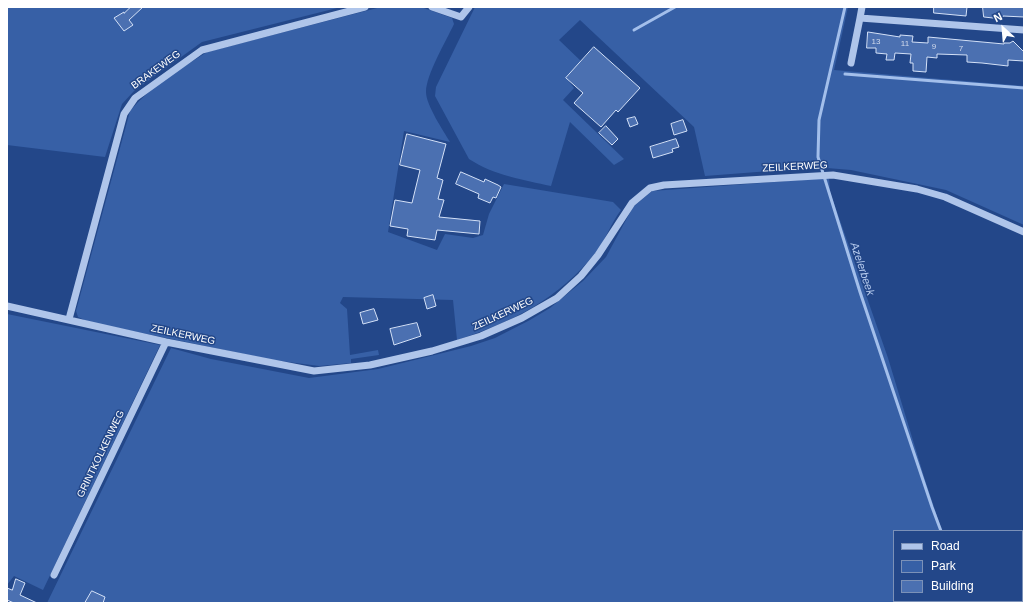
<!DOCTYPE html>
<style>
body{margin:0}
#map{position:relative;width:1031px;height:610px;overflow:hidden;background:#234789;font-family:Arial,sans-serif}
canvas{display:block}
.frame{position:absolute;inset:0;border:8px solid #fff;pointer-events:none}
.legend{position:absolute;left:893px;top:530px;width:130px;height:72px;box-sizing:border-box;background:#234789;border:1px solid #7b91b8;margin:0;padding:5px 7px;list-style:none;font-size:12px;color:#fff}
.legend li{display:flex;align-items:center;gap:8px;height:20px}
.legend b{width:20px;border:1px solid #7b91b8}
.north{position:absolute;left:983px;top:8px;width:40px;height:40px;-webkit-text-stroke:3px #234789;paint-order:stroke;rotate:334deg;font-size:11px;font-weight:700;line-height:16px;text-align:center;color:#fff}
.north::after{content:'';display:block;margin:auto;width:14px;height:18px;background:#fff;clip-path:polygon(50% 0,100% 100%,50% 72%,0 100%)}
</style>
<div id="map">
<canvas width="1031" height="610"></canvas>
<div class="frame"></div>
<ul class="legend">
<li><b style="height:5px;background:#afc5ea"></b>Road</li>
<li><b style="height:11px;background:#3760a6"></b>Park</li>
<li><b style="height:11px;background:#4b70b1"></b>Building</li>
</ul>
<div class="north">N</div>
</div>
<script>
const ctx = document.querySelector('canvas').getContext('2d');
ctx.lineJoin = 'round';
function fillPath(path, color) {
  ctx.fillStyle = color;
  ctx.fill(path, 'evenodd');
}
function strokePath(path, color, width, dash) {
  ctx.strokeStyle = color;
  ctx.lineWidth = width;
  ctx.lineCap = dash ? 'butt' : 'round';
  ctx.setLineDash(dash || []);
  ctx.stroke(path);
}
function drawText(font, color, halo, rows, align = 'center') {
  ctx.font = font + ' Arial,sans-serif';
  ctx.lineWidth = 3;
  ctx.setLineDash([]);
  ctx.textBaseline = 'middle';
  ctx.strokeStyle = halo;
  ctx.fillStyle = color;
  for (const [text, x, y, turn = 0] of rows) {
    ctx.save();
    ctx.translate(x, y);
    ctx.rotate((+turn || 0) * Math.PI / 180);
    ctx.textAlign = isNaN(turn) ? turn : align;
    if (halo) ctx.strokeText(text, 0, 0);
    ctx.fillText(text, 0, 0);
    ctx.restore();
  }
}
const green = new Path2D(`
 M 7,7 L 341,7 L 202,42 L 134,91 L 122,104 L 105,157 L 7,145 Z
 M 381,7 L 421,7 L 452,18 L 454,24 C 446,41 426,75 426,92 C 426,105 443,130 450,142 L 404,131 L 388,232 L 437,250 L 445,234 L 473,238 L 483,235 L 489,214 L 504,184 L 613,202 L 621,210 C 611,223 606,239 596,252 C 559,299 512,322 457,340 L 453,300 L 343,297 L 340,303 L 347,309 L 350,355 L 378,350 L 379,355 L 351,359 L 351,363 L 319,366 L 273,360 L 89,322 L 78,317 L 76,311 L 130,111 C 150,87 180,69 207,52 Z
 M 475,7 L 848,7 L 834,70 L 1024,86 L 1024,225 L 946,190 L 851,170 L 827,168 L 796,169 L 705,176 L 694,127 L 580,20 L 559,40 L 583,63 L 567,79 L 574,88 L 563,100 L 624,159 L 614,165 L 570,122 L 551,186 C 524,180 493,175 469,159 L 435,96 L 436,87 Z
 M 829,178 L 830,192 L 888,358 L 925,480 L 942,531 L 894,531 L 894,601 L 939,601 L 939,603 L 47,603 L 171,348 L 211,359 L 309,378 L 378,369 L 471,346 L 495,338 L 530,320 L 550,308 L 583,281 L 606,257 L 633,207 L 652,191 Z
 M 7,314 L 160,345 L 43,590 L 14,576 L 7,585 Z
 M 1024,550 L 1024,603 L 984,603 L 982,601 L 1022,601 L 1022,551 Z`);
const stream = new Path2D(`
 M 845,7 L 819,120 L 818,157 L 860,292 L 932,507 L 941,531
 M 634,30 L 675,7
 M 845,74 L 1024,88
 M 980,601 L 981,603`);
const building = new Path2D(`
 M 131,7 L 143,7 L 129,20 L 133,25 L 124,31 L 114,18 L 124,12 L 124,13 Z
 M 934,7 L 967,7 L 966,16 L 934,13 Z
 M 983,7 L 1024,7 L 1024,17 L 1003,16 L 1002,19 L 984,17 Z
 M 868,32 L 900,37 L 900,35 L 913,36 L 912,42 L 928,43 L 928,37 L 1004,44 L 1004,43 L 1010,43 L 1013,41 L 1024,52 L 1024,61 L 1008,60 L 1008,66 L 982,63 L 967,62 L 967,55 L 937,54 L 937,58 L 927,57 L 926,72 L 913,71 L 913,63 L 910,63 L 911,54 L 895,53 L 894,60 L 886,60 L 887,54 L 876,53 L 876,48 L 867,48 Z
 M 594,47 L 640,88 L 618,112 L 616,110 L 601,127 L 574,103 L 583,93 L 566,78 Z
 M 635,117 L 638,124 L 630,127 L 627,119 Z
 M 683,120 L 687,131 L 674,135 L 671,124 Z
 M 606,126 L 618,139 L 612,145 L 599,133 Z
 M 407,134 L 446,144 L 437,178 L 443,180 L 438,199 L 444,200 L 439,217 L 480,221 L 479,234 L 437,230 L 435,240 L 407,236 L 408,229 L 390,226 L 395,200 L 412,203 L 420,170 L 400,165 Z
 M 676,139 L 679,147 L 672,149 L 673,152 L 653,158 L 650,147 Z
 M 461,172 L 484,182 L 485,179 L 498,185 L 501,187 L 496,198 L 493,197 L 490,203 L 478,198 L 479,194 L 456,184 Z
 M 433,295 L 436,306 L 427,309 L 424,298 Z
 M 374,309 L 378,320 L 363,324 L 360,313 Z
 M 417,323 L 421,336 L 394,345 L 390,329 Z
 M 16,579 L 25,583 L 20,595 L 37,603 L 14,603 L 7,600 L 7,588 L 12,590 Z
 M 92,591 L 105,597 L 103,603 L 85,603 Z`);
const minor = new Path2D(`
 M 432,7 L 461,17 L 469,7
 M 862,7 L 860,18 L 1024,30
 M 851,63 L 860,18
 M 7,306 L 166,342 L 314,371 L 370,365 L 432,351 L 481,336 L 522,318 L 557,298 L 581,276 L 598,255 L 632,203 L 650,188 L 664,185 L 833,175 L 917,189 L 945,197 L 1024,232
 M 69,319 L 124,114 L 135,98 L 202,50 L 365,7
 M 54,575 L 166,342`);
const numberNames = [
 ["13",876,42],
 ["11",905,44],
 ["9",934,47],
 ["7",961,49]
];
const streetNames = [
 ["BRAKEWEG",156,70,-36],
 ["ZEILKERWEG",795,167,-3],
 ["ZEILKERWEG",503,314,-25],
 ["ZEILKERWEG",183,335,12],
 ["GRINTKOLKENWEG",101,454,-64]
];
const waterNames = [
 ["Azelerbeek",862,269,72]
];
fillPath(green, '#3760a6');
strokePath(stream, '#a3bfeb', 3);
fillPath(building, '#4b70b1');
strokePath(building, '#d4e1f7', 1);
strokePath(minor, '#afc5ea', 7);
drawText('8px', '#d2dbec', null, numberNames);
drawText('10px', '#fff', '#234789', streetNames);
drawText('italic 11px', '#bbcff1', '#234789', waterNames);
</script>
